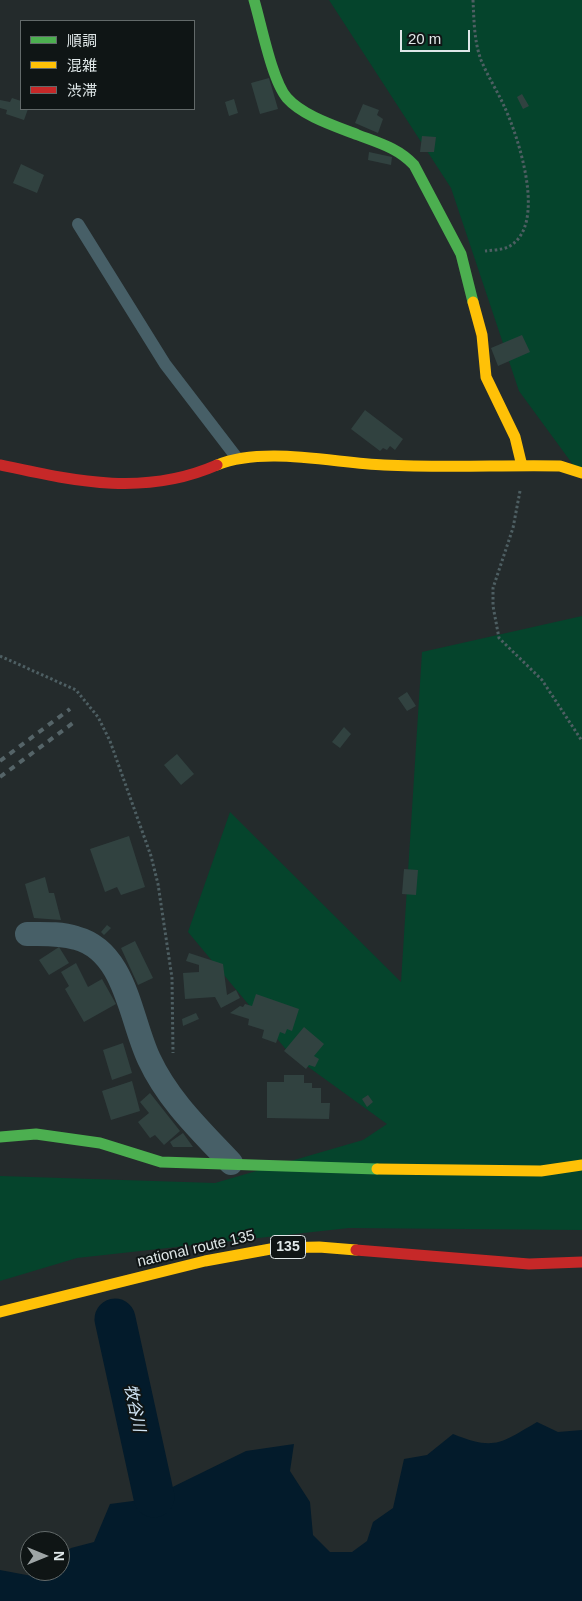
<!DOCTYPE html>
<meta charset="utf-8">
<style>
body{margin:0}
#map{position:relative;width:582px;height:1601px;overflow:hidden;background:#242b2c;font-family:Arial,"Noto Sans JP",sans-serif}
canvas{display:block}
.legend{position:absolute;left:20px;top:20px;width:175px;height:90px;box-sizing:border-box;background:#0f1515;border:1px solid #626969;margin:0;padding:6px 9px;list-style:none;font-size:15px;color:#dfe7e8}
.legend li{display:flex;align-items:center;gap:10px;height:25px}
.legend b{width:25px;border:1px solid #626969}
.north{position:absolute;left:20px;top:1531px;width:50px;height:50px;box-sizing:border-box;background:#0f1515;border:1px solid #626969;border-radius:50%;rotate:90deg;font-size:14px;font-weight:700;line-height:20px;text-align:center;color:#dfe7e8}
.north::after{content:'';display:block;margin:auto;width:18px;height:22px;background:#9ea5a6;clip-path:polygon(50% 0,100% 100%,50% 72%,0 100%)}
.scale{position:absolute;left:400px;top:30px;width:70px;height:22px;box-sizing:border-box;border:2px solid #dfe7e8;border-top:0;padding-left:6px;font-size:15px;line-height:18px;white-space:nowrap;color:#dfe7e8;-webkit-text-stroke:4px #0f1515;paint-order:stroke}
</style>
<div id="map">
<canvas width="582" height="1601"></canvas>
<ul class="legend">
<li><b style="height:6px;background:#4caf50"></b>順調</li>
<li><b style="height:6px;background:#ffc107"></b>混雑</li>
<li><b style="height:6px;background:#c62828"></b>渋滞</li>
</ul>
<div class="north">N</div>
<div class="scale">20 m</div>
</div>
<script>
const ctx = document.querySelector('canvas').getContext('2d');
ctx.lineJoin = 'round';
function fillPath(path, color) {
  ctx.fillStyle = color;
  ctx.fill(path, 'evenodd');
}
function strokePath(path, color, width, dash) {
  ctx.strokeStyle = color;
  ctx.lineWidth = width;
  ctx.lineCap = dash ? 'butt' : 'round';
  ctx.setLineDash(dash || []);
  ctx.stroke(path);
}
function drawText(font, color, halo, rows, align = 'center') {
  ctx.font = font + ' Arial,"Noto Sans JP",sans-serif';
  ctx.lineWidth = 4;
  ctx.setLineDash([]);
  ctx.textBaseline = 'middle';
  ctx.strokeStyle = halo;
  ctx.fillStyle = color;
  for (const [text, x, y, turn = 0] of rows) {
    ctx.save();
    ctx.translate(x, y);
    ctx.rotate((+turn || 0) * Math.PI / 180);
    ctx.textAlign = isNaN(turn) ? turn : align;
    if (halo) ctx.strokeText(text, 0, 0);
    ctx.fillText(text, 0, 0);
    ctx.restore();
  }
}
const green = new Path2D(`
 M 329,0 L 582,0 L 582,477 L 519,391 L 451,188 Z
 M 582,616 L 582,1230 L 349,1228 L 77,1258 L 0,1281 L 0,1176 L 215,1183 L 363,1140 L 387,1124 L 289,1053 L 188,932 L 230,812 L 401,982 L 422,652 Z`);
const water = new Path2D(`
 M 537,1422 L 558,1432 L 582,1430 L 582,1601 L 0,1601 L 0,1570 L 32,1576 L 39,1571 L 60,1571 L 60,1556 L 71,1548 L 94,1542 L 110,1504 L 148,1499 L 246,1451 L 294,1444 L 290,1471 L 310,1502 L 313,1535 L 330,1552 L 352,1552 L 367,1541 L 373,1522 L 393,1508 L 404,1459 L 427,1455 L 453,1434 C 495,1451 501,1443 537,1422 Z`);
const river = new Path2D(`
 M 115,1319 L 154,1497`);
const building = new Path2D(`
 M 269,78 L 278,109 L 260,114 L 251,83 Z
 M 522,94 L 529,106 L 523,109 L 517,97 Z
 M 12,98 L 21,101 L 21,109 L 28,109 L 24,120 L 6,114 L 7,110 L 0,108 L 0,100 L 10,102 Z
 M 234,99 L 238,113 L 229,116 L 225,102 Z
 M 363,104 L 379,110 L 377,115 L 383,119 L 378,133 L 355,123 Z
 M 422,136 L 436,137 L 434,152 L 420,152 Z
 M 369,152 L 392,157 L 391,165 L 368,160 Z
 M 21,164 L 44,175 L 37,193 L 13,183 Z
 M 522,335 L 530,352 L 498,366 L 491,348 Z
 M 365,410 L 403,439 L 395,450 L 390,446 L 387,450 L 383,448 L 380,451 L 351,429 Z
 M 407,692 L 416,706 L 407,711 L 398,698 Z
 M 344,727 L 351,734 L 340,748 L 332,742 Z
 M 177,754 L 194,774 L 181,785 L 164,765 Z
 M 129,836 L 145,887 L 121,895 L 117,887 L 105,892 L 90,849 Z
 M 404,869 L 418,870 L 416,895 L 402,894 Z
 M 45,877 L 49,893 L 54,893 L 61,920 L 34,918 L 25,884 Z
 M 107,925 L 111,928 L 104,935 L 101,932 Z
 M 135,941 L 153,978 L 138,985 L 121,948 Z
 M 59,947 L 69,963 L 49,975 L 39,960 Z
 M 189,953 L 223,964 L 227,995 L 236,990 L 240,998 L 221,1008 L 215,997 L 185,999 L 183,973 L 199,972 L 199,965 L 186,961 Z
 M 76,963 L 88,987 L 102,979 L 116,1004 L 84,1022 L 65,989 L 69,986 L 61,972 Z
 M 256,994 L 299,1009 L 292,1031 L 287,1029 L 285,1034 L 280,1032 L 276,1043 L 262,1038 L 264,1030 L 248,1025 L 249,1019 L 230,1013 L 240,1006 L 243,1007 L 245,1004 L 252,1006 Z
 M 196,1013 L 199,1019 L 183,1026 L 182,1019 Z
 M 304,1027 L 324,1044 L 314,1056 L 319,1059 L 315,1067 L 309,1065 L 306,1069 L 284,1051 Z
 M 123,1043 L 132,1073 L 112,1080 L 103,1050 Z
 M 284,1075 L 304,1075 L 304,1083 L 312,1083 L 312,1088 L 321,1088 L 321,1103 L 330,1103 L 329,1119 L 267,1118 L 267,1082 L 284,1082 Z
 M 132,1081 L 140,1111 L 111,1120 L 102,1091 Z
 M 150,1093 L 180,1131 L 164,1145 L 155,1135 L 150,1138 L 138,1122 L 149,1113 L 140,1102 Z
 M 368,1095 L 373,1102 L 367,1107 L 362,1099 Z
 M 183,1133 L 193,1147 L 173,1147 L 170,1142 Z`);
const path = new Path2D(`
 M 473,0 C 474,20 474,41 481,60 C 488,77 498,92 505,108 C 519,139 548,227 508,247 C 502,250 492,250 485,251
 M 520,491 L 513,528 L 493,588 L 493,606 L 499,638 L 542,680 L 582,741
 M 0,656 L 76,690 L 98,717 L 110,741 L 151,856 L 158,884 L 172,978 L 173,1053`);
const lane = new Path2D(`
 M 78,224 L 165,364 L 237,458`);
const street = new Path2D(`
 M 27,934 C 43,934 60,933 76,938 C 126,951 130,1019 149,1059 C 168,1100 200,1130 231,1163`);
const fast = new Path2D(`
 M 254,0 C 261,23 272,81 287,98 C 303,116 335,126 358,135 C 379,143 398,148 414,165 L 461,254 L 473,302
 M 0,1137 L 36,1134 L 100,1143 L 161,1162 L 377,1169`);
const slow = new Path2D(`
 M 473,302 L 482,335 L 486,377 L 515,437 L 522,466
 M 217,465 C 264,446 334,463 384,465 C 443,468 501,465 560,466 L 582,473
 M 377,1169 L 541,1171 L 582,1165
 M 0,1312 L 205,1261 L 276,1248 L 319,1247 L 356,1250`);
const jam = new Path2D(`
 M 0,465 C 75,481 144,497 217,465
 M 356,1250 L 529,1264 L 582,1262`);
const rail = new Path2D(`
 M 0,761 L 70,709
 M 0,777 L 77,720`);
const shields = [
 [288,1247,35]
];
const shieldNames = [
 ["135",288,1247]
];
const streetNames = [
 ["national route 135",196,1249,-13]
];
const waterNames = [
 ["牧谷川",134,1408,78]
];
fillPath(green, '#05442c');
fillPath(water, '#031b2b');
strokePath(river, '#031b2b', 41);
fillPath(building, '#314240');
strokePath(path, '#4e5f63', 3, [2.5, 2.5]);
strokePath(lane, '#475f67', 12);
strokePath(street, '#475f67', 24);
strokePath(fast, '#4caf50', 11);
strokePath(slow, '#ffc107', 11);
strokePath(jam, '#c62828', 11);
strokePath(rail, '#556468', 4, [6, 6]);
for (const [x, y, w] of shields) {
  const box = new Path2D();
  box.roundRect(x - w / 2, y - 11.5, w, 23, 4);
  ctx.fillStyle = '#0f1515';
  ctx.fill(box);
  strokePath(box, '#dfe7e8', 1);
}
drawText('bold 14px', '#dfe7e8', null, shieldNames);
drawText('15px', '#dfe7e8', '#0f1515', streetNames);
drawText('italic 16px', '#d2e6f6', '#0f1515', waterNames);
</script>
